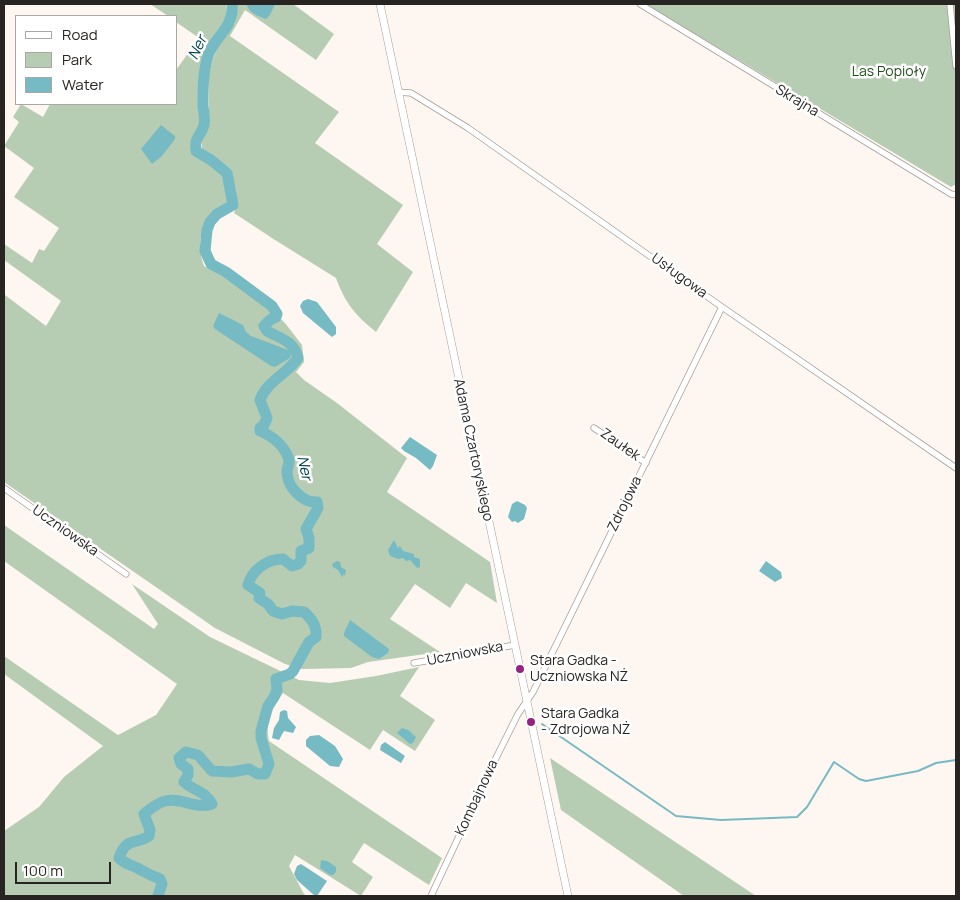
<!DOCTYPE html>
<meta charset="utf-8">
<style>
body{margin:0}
#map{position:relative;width:960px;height:900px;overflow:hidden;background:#fef6f1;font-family:Manrope,sans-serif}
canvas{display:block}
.frame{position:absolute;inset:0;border:5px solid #272421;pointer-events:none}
.legend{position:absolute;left:15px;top:15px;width:162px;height:90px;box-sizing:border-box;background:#fff;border:1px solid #a9a7a6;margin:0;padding:6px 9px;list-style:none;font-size:15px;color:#272421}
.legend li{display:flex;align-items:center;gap:10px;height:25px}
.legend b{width:25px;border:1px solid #a9a7a6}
.scale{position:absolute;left:15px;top:862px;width:96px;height:22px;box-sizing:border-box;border:2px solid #272421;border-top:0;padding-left:6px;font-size:15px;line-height:18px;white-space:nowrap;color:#272421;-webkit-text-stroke:4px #fff;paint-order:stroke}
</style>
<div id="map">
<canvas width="960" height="900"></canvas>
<div class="frame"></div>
<ul class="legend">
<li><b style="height:6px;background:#fff"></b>Road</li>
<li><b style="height:14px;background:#b7cdb3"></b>Park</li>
<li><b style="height:14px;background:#76bac4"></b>Water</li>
</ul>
<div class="scale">100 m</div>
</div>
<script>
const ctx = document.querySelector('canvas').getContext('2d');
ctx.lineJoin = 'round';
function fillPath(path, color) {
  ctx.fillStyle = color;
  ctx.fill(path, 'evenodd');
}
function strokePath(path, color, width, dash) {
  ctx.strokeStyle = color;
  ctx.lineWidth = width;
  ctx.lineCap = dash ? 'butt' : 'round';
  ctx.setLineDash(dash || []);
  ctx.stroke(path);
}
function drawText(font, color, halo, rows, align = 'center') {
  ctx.font = font + ' Manrope,sans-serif';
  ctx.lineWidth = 5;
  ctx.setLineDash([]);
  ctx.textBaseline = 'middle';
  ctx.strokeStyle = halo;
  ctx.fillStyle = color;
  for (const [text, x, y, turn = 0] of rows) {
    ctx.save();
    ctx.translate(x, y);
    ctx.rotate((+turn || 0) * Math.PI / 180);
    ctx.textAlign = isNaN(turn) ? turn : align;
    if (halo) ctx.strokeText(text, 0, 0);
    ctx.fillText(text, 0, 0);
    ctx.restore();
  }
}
const green = new Path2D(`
 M 150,4 L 226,4 L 227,16 L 205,52 L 199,75 L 200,124 L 193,136 L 192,152 L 208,162 L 222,175 L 228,203 C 204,218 194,237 204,266 L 226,277 L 265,304 L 285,323 L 302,345 L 304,362 L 296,372 L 304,380 L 337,403 L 407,458 L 387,492 L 490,562 L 497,603 L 466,583 L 450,608 L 415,584 L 390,619 L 440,652 L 368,662 L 351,668 L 302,669 L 285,664 L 215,628 L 4,482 L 4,297 L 5,295 L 46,326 L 61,301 L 4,260 L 4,244 L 32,263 L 39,249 L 44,251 L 59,228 L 14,197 L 34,168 L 4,146 L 19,122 L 13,117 L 21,104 L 43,117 L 50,104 L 176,104 L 176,70 L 199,38 L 176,22 L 176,16 L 168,16 Z
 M 236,4 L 293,4 L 334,34 L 316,60 L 245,10 L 230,36 L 339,112 L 315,143 L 403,205 L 377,244 L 413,272 L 376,332 C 355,315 345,303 336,278 L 275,240 L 234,213 L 238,204 L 231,169 L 202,148 L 202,137 L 209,126 L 209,74 L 213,59 L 220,42 L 235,23 Z
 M 645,4 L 956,4 L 956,184 L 951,187 Z
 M 4,525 L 154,629 L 158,624 L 132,584 L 210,637 L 299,680 L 330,683 L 376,676 L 419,667 L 400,696 L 435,720 L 415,751 L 383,730 L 370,750 L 283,693 C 271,711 265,720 269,741 L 442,858 L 429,885 L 364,843 L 352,862 L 373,877 L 361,896 L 295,855 L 289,866 L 304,894 L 307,896 L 4,896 L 4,831 L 39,807 L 64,777 L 103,746 L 4,674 L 4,656 L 118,735 L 156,715 L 177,684 L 4,561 Z
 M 550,758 L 756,896 L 684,896 L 561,810 Z`);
const water = new Path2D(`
 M 248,4 L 275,4 L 270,15 L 266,19 C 258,16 251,14 247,6 Z
 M 161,125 L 175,136 L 175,139 L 162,156 L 152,164 L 141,149 Z
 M 308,299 L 317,302 L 336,327 L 336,334 L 332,337 L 303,313 L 300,306 L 303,301 Z
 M 219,313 L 243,325 L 246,332 L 251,336 L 288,350 L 291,353 L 290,358 L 275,367 L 271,366 L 215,329 L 213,326 Z
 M 410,437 L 437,455 L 433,466 L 430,470 L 416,458 L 404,451 L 401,448 Z
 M 517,501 L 525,505 L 527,508 L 524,519 L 518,523 L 515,521 L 512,522 L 508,517 L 512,504 Z
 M 394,540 L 398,548 L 400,546 L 403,551 L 414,554 L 414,557 L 420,559 L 420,567 L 417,568 L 410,560 L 406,561 L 403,558 L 398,559 L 390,556 L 388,550 Z
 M 337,561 L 340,562 L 341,567 L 346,570 L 345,576 L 344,574 L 342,577 L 338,570 L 333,567 L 332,564 Z
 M 766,561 L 781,572 L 782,578 L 775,582 L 759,571 Z
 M 350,620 L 389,649 L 388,653 L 379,659 L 372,657 L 344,636 L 344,633 Z
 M 284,710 L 287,711 L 288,718 L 296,727 L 293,733 L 284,731 L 279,740 L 272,738 L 274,728 L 279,720 L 280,712 Z
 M 402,728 L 408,730 L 416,737 L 413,743 L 410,744 L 397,733 Z
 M 319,735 L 335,746 L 343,759 L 339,767 L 330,766 L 306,746 L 306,740 L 310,736 Z
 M 385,742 L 405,756 L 401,763 L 380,750 L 381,745 Z
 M 321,860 L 327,861 L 336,867 L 336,872 L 333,875 L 330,875 L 320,868 Z
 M 301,864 L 327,881 L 317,896 L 315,896 L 297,880 L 294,874 L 297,866 Z`);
const stream = new Path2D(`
 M 542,724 L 676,816 L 721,820 L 797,817 L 807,807 L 834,762 L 859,779 L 866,781 L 918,771 L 936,763 L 956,760`);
const river = new Path2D(`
 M 158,896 L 162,884 L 160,879 C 152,876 148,874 141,870 C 133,865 126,865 119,858 C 127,836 134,846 149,836 L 150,830 L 144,814 C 150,809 157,803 165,801 C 181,797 196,810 212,804 C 206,792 193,790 184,782 L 188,775 L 188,769 L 181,764 L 179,758 L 186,752 L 198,755 L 212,771 L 231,772 L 249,769 L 258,774 L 265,774 L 269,764 L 261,738 L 261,731 L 268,706 L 274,697 L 277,690 L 276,679 L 290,674 L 293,671 L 309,642 L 316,637 C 317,626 312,619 304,612 L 292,611 L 282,614 L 273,611 L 268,604 L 259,598 L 260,593 L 248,585 C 252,570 267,559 283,559 L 292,566 L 298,564 L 301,561 L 301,551 L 309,548 L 309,538 L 306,529 L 318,508 L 317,502 C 302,503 287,486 287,472 C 287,466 291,463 288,457 C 283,445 272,436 260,431 L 260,428 L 264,425 L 267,418 L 260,400 C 267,381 286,375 298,358 C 294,341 281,339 267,331 L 264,326 L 270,320 L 276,317 L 277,314 L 272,306 L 226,272 L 211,264 L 205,251 L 207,230 L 210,222 L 217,214 L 233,205 L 227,173 L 211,160 L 196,151 C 194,137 201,136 204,125 C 205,120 204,112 203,106 C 203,88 203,72 208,56 C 215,35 234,29 232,4`);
const minor = new Path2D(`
 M 640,4 L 951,194 L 956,195
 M 950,4 L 956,66
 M 398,92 L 411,93 L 468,128 L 722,307 L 956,468
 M 594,428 L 646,463
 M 4,488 L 126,574
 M 414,663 L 515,645
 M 431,896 L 491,768 L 518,714 L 533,692 L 722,307`);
const tertiary = new Path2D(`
 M 380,4 L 568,896`);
const markers = [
 [520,669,5,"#942484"],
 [531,722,5,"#942484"]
];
const parkNames = [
 ["Las Popioły",889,72]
];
const streetNames = [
 ["Skrajna",797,101,31],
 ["Usługowa",679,276,36],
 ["Zaułek",620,445,35],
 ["Adama Czartoryskiego",473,450,78],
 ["Zdrojowa",625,504,-64],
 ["Uczniowska",65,531,35],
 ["Uczniowska",465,654,-11],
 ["Kombajnowa",477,798,-65]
];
const poiNames = [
 ["Stara Gadka -",530,661],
 ["Uczniowska NŻ",530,677],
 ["Stara Gadka",541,714],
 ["- Zdrojowa NŻ",541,730]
];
const waterNames = [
 ["Ner",198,48,-65],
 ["Ner",304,468,78]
];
fillPath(green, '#b7cdb3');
fillPath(water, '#76bac4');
strokePath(stream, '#76bac4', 2);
strokePath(river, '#76bac4', 11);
strokePath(minor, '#a59c96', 7);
strokePath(tertiary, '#a59c96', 8);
strokePath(minor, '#fff', 5.5);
strokePath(tertiary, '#fff', 7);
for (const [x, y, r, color] of markers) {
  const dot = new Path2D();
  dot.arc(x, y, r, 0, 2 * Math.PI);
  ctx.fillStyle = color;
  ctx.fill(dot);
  strokePath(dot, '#fff', 2);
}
drawText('14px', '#205019', '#fff', parkNames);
drawText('14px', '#272421', '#fff', streetNames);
drawText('14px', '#272421', '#fff', poiNames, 'left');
drawText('italic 15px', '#04454d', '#fff', waterNames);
</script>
